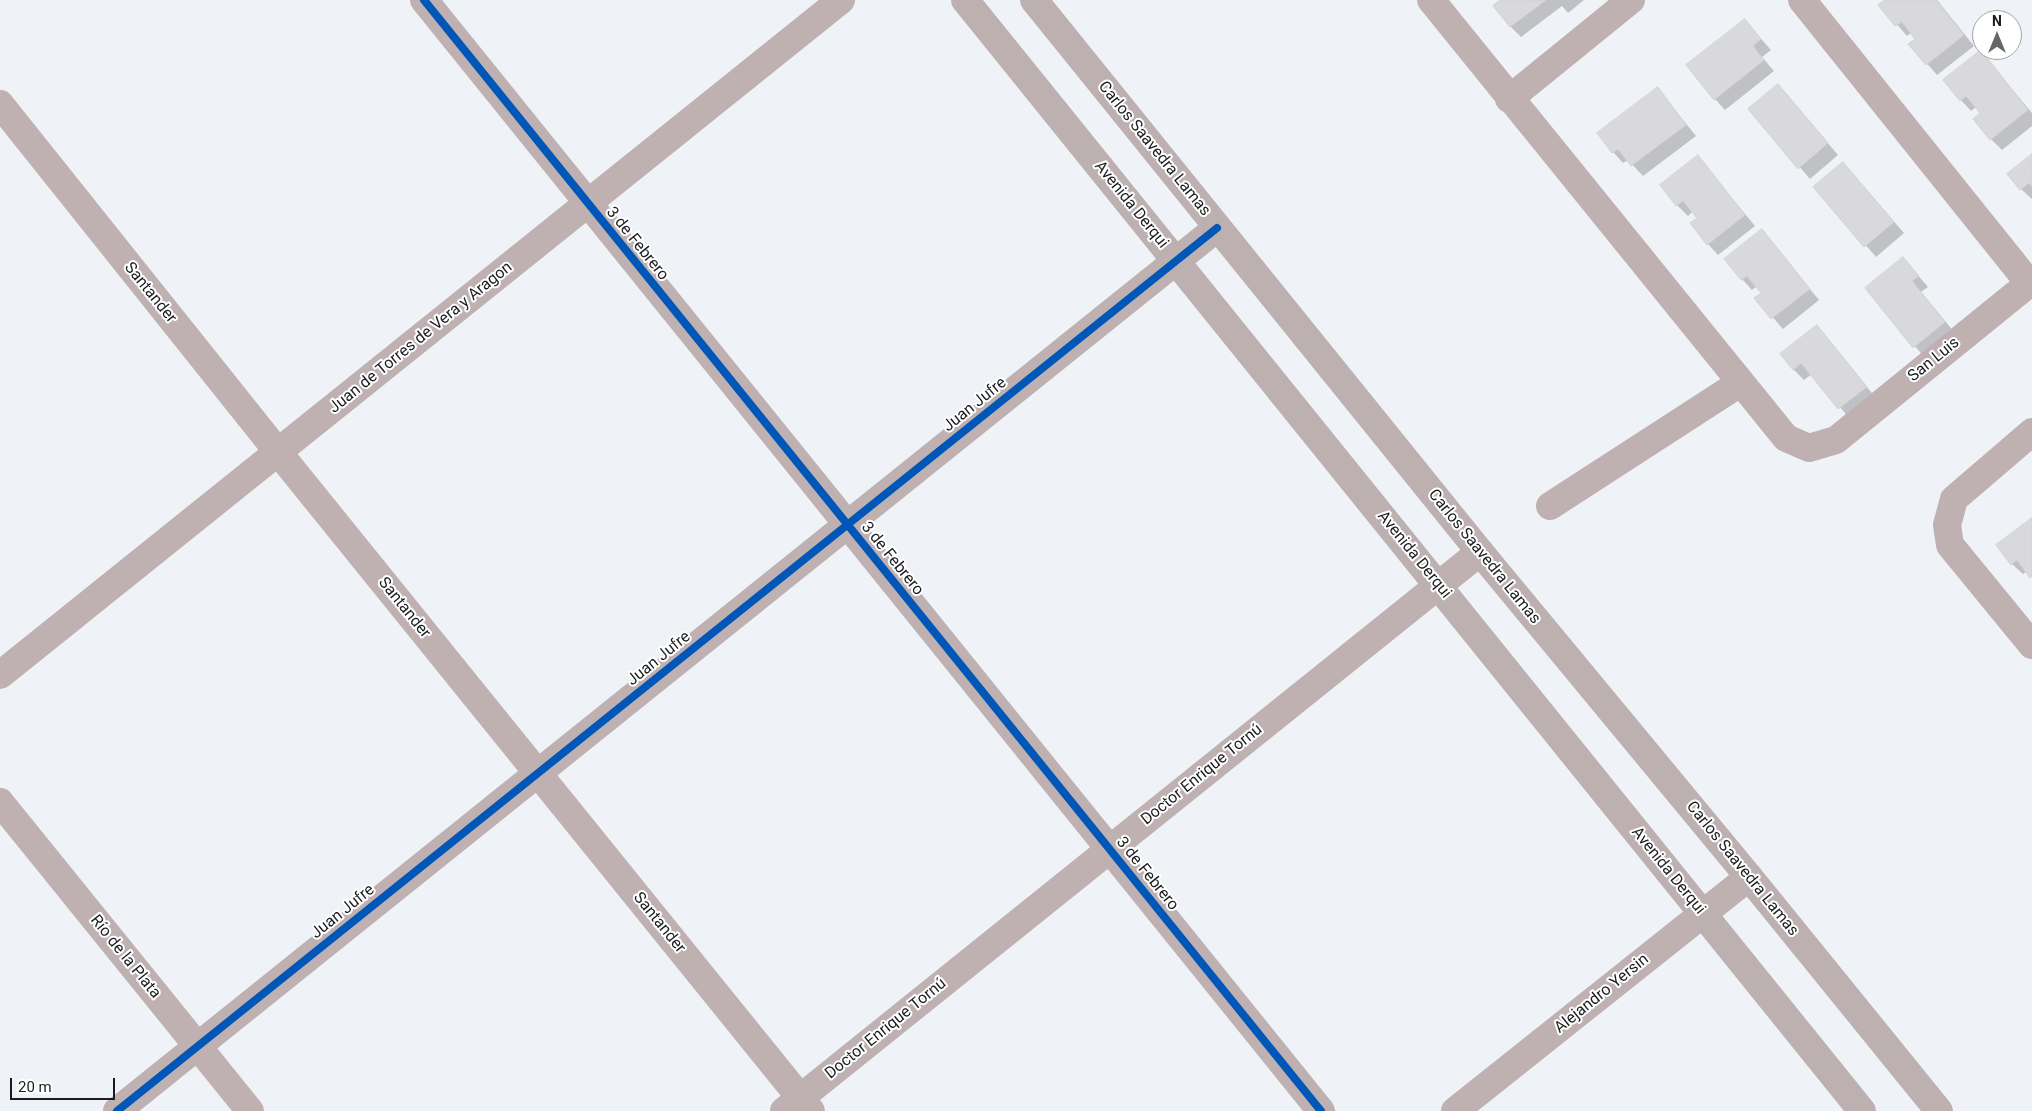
<!DOCTYPE html>
<meta charset="utf-8">
<style>
body{margin:0}
#map{position:relative;width:2032px;height:1111px;overflow:hidden;background:#eff2f6;font-family:Roboto,sans-serif}
canvas{display:block}
.north{position:absolute;left:1972px;top:10px;width:50px;height:50px;box-sizing:border-box;background:#fff;border:1px solid #a3a4a5;border-radius:50%;rotate:0deg;font-size:14px;font-weight:700;line-height:20px;text-align:center;color:#1a1c1f}
.north::after{content:'';display:block;margin:auto;width:18px;height:22px;background:#65676a;clip-path:polygon(50% 0,100% 100%,50% 72%,0 100%)}
.scale{position:absolute;left:10px;top:1078px;width:105px;height:22px;box-sizing:border-box;border:2px solid #1a1c1f;border-top:0;padding-left:6px;font-size:15px;line-height:18px;white-space:nowrap;color:#1a1c1f;-webkit-text-stroke:4px #fff;paint-order:stroke}
</style>
<div id="map">
<canvas width="2032" height="1111"></canvas>
<div class="north">N</div>
<div class="scale">20 m</div>
</div>
<script>
const ctx = document.querySelector('canvas').getContext('2d');
ctx.lineJoin = 'round';
function fillPath(path, color) {
  ctx.fillStyle = color;
  ctx.fill(path, 'evenodd');
}
function strokePath(path, color, width, dash) {
  ctx.strokeStyle = color;
  ctx.lineWidth = width;
  ctx.lineCap = dash ? 'butt' : 'round';
  ctx.setLineDash(dash || []);
  ctx.stroke(path);
}
function drawText(font, color, halo, rows, align = 'center') {
  ctx.font = font + ' Roboto,sans-serif';
  ctx.lineWidth = 4;
  ctx.setLineDash([]);
  ctx.textBaseline = 'middle';
  ctx.strokeStyle = halo;
  ctx.fillStyle = color;
  for (const [text, x, y, turn = 0] of rows) {
    ctx.save();
    ctx.translate(x, y);
    ctx.rotate((+turn || 0) * Math.PI / 180);
    ctx.textAlign = isNaN(turn) ? turn : align;
    if (halo) ctx.strokeText(text, 0, 0);
    ctx.fillText(text, 0, 0);
    ctx.restore();
  }
}
const shadow = new Path2D(`
 M 1502,0 L 1584,0 L 1568,13 L 1562,6 L 1521,37 L 1511,27 Z
 M 1887,0 L 1937,0 L 1974,46 L 1937,75 L 1910,44 L 1917,39 L 1912,32 L 1907,36 L 1880,5 Z
 M 1745,21 L 1771,50 L 1762,57 L 1774,71 L 1725,110 L 1715,99 Z
 M 1981,52 L 2032,113 L 2032,126 L 2002,150 L 1991,139 L 1981,113 L 1976,107 L 1971,111 L 1961,100 Z
 M 1778,85 L 1838,155 L 1810,179 L 1750,109 Z
 M 1658,89 L 1696,136 L 1643,176 L 1628,160 L 1623,163 L 1613,152 Z
 M 2032,156 L 2032,199 L 2021,189 Z
 M 1698,157 L 1755,226 L 1718,255 L 1708,244 L 1698,218 L 1693,211 L 1688,216 L 1677,205 Z
 M 1843,164 L 1904,233 L 1876,257 L 1815,187 Z
 M 1762,231 L 1819,300 L 1783,329 L 1756,298 L 1762,293 L 1757,286 L 1752,290 L 1742,279 Z
 M 1903,258 L 1928,287 L 1921,292 L 1955,333 L 1925,358 L 1866,289 Z
 M 1817,326 L 1876,398 L 1850,419 L 1812,374 L 1804,380 L 1793,369 Z
 M 2032,519 L 2032,577 L 2027,571 L 2023,574 L 2012,564 Z`);
const building = new Path2D(`
 M 1500,0 L 1546,0 L 1510,27 L 1493,6 Z
 M 1885,0 L 1936,0 L 1964,35 L 1926,65 L 1908,44 L 1915,39 L 1902,22 L 1895,26 L 1878,5 Z
 M 1745,19 L 1761,39 L 1753,46 L 1764,60 L 1714,100 L 1686,65 Z
 M 1981,50 L 2028,110 L 1990,140 L 1973,119 L 1980,113 L 1966,96 L 1960,101 L 1943,80 Z
 M 1778,84 L 1828,143 L 1798,169 L 1748,109 Z
 M 1658,87 L 1686,125 L 1631,166 L 1618,149 L 1612,153 L 1597,133 Z
 M 2032,154 L 2032,187 L 2029,183 L 2020,190 L 2007,174 Z
 M 1698,155 L 1745,215 L 1707,245 L 1690,223 L 1697,218 L 1683,201 L 1676,206 L 1660,185 Z
 M 1843,162 L 1894,222 L 1864,247 L 1813,187 Z
 M 1762,229 L 1810,289 L 1771,319 L 1754,298 L 1761,293 L 1747,276 L 1741,280 L 1724,259 Z
 M 1903,257 L 1919,276 L 1912,281 L 1945,322 L 1913,348 L 1865,288 Z
 M 1817,325 L 1867,387 L 1838,409 L 1801,363 L 1793,370 L 1780,354 Z
 M 2032,518 L 2032,576 L 2030,578 L 2017,560 L 2011,565 L 1996,545 Z`);
const street = new Path2D(`
 M 424,0 L 1321,1111
 M 1431,0 L 1786,438 L 1809,448 L 1836,440 L 2032,281
 M 1802,0 L 2029,283
 M 1509,99 L 1631,0
 M 0,104 L 278,452 L 811,1111
 M 2032,432 L 1954,499 L 1947,525 L 1950,545 L 2032,645
 M 1550,506 L 1740,383
 M 0,675 L 841,0
 M 0,802 L 250,1111
 M 117,1111 L 1217,228
 M 784,1111 L 1480,552
 M 1455,1111 L 1749,877`);
const secondary = new Path2D(`
 M 965,0 L 1862,1111
 M 1034,0 L 1480,552 L 1749,877 L 1939,1111`);
const cycleway = new Path2D(`
 M 424,0 L 1321,1111
 M 117,1111 L 1217,228`);
const streetNames = [
 ["Carlos Saavedra Lamas",1154,149,51],
 ["Avenida Derqui",1131,205,51],
 ["3 de Febrero",637,244,51],
 ["Santander",150,293,51],
 ["Juan de Torres de Vera y Aragon",421,338,-39],
 ["San Luis",1934,360,-39],
 ["Juan Jufre",975,405,-39],
 ["Avenida Derqui",1414,555,51],
 ["Carlos Saavedra Lamas",1484,557,51],
 ["3 de Febrero",892,559,51],
 ["Santander",404,608,51],
 ["Juan Jufre",659,659,-39],
 ["Doctor Enrique Tornú",1202,775,-39],
 ["Carlos Saavedra Lamas",1742,869,51],
 ["Avenida Derqui",1668,871,51],
 ["3 de Febrero",1147,874,51],
 ["Juan Jufre",343,912,-39],
 ["Santander",659,923,51],
 ["Río de la Plata",125,957,51],
 ["Alejandro Yersin",1602,994,-39],
 ["Doctor Enrique Tornú",886,1029,-39]
];
fillPath(shadow, '#0003');
fillPath(building, '#d9d9db');
strokePath(building, '#d2d1d3', 1);
strokePath(street, '#bfb1b2', 28);
strokePath(secondary, '#bdb0b1', 28);
strokePath(cycleway, '#0057b8', 8);
drawText('16px', '#1a1c1f', '#fff', streetNames);
</script>
